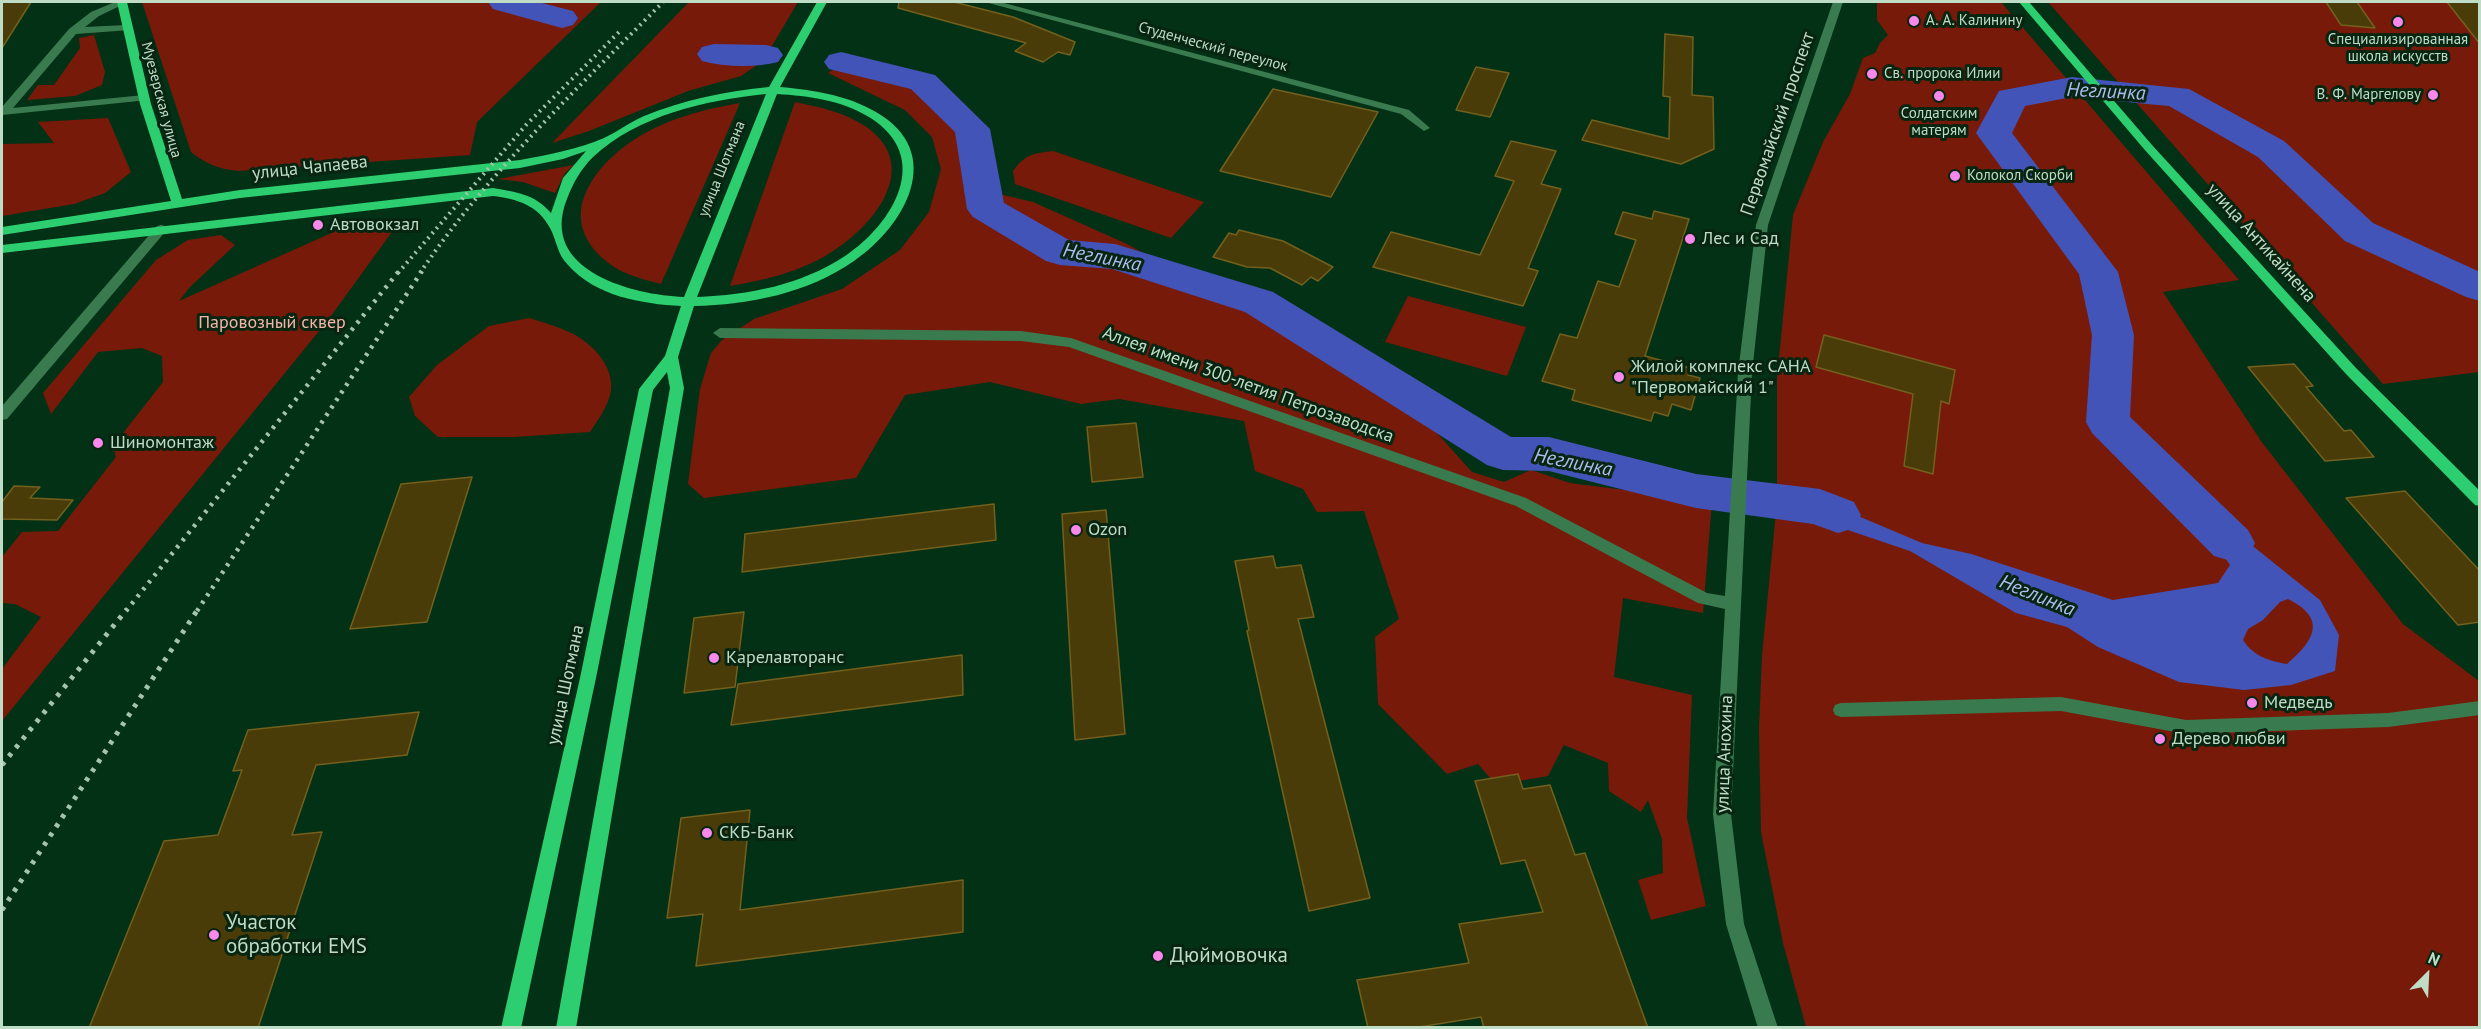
<!DOCTYPE html>
<meta charset="utf-8">
<style>
body{margin:0}
#map{position:relative;width:2481px;height:1029px;overflow:hidden;background:#033115;font-family:"PT Sans",sans-serif}
canvas{display:block}
.frame{position:absolute;inset:0;border:3px solid #bfdcc6;pointer-events:none}
.north{position:absolute;left:2397px;top:945px;width:60px;height:60px;-webkit-text-stroke:4px #072511;paint-order:stroke;rotate:24deg;font-size:16px;font-weight:700;line-height:24px;text-align:center;color:#bfdcc6}
.north::after{content:'';display:block;margin:auto;width:21px;height:27px;background:#bfdcc6;clip-path:polygon(50% 0,100% 100%,50% 72%,0 100%)}
</style>
<div id="map">
<canvas width="2481" height="1029"></canvas>
<div class="frame"></div>
<div class="north">N</div>
</div>
<script>
const ctx = document.querySelector('canvas').getContext('2d');
ctx.lineJoin = 'round';
function fillPath(path, color) {
  ctx.fillStyle = color;
  ctx.fill(path, 'evenodd');
}
function strokePath(path, color, width, dash) {
  ctx.strokeStyle = color;
  ctx.lineWidth = width;
  ctx.lineCap = dash ? 'butt' : 'round';
  ctx.setLineDash(dash || []);
  ctx.stroke(path);
}
function drawText(font, color, halo, rows, align = 'center') {
  ctx.font = font + ' "PT Sans",sans-serif';
  ctx.lineWidth = 6;
  ctx.setLineDash([]);
  ctx.textBaseline = 'middle';
  ctx.strokeStyle = halo;
  ctx.fillStyle = color;
  for (const [text, x, y, turn = 0] of rows) {
    ctx.save();
    ctx.translate(x, y);
    ctx.rotate((+turn || 0) * Math.PI / 180);
    ctx.textAlign = isNaN(turn) ? turn : align;
    if (halo) ctx.strokeText(text, 0, 0);
    ctx.fillText(text, 0, 0);
    ctx.restore();
  }
}
const green = new Path2D(`
 M 142,2 L 601,2 L 477,122 L 470,155 L 238,171 C 219,169 206,164 191,152 Z
 M 689,2 L 798,2 L 763,61 L 741,76 L 688,91 L 589,131 L 552,143 Z
 M 1877,2 L 2001,2 L 2239,280 L 2163,292 L 2261,441 L 2403,624 L 2479,681 L 2479,1027 L 1806,1027 L 1783,943 L 1761,832 L 1759,729 L 1762,655 L 1777,502 L 1777,379 L 1793,215 L 1823,142 L 1850,94 L 1863,58 L 1875,53 L 1880,43 L 1888,35 L 1877,20 Z
 M 2048,2 L 2479,2 L 2479,372 L 2383,384 Z
 M 94,35 L 105,72 L 102,85 L 75,96 L 27,100 L 38,85 L 54,85 L 80,48 L 79,38 Z
 M 840,65 L 915,84 L 951,117 L 995,193 L 1033,202 L 1127,244 L 1175,271 L 1224,285 L 1268,303 L 1325,332 L 1327,357 L 1409,402 L 1472,472 L 1504,482 L 1531,470 L 1570,483 L 1712,501 L 1703,613 L 1623,598 L 1614,677 L 1692,695 L 1687,818 L 1706,906 L 1651,920 L 1638,880 L 1663,873 L 1662,839 L 1648,800 L 1641,812 L 1609,791 L 1608,763 L 1564,745 L 1548,776 L 1496,785 L 1478,764 L 1447,774 L 1378,704 L 1375,637 L 1399,619 L 1364,511 L 1317,512 L 1303,489 L 1255,471 L 1244,421 L 1119,399 L 1081,404 L 990,382 L 905,395 L 856,478 L 704,498 L 688,484 L 700,389 L 711,353 L 722,340 L 754,319 L 842,289 L 900,250 L 929,212 L 941,169 L 932,137 L 905,110 L 828,73 Z
 M 795,102 C 820,107 843,112 865,126 C 924,166 873,227 830,253 C 800,272 765,280 730,286 Z
 M 740,103 L 661,284 C 642,279 621,274 606,261 C 550,215 599,158 647,132 C 676,116 708,109 740,103 Z
 M 108,118 L 131,172 L 105,193 L 74,204 L 2,216 L 3,144 L 54,143 L 38,122 Z
 M 1053,151 L 1204,202 L 1171,238 L 1015,184 L 1013,171 C 1024,155 1034,153 1053,151 Z
 M 574,165 L 565,173 L 555,193 L 523,182 L 498,179 Z
 M 397,225 L 328,320 L 2,721 L 2,669 L 41,617 L 15,604 L 2,603 L 2,557 L 22,532 L 58,531 L 116,457 L 113,446 L 163,382 L 162,356 L 142,348 L 98,352 L 51,414 L 43,393 L 156,260 L 188,240 L 221,235 L 235,245 L 189,288 L 179,301 L 345,227 Z
 M 1408,296 L 1526,327 L 1507,376 L 1385,342 Z
 M 529,318 C 542,322 556,326 569,332 C 590,341 614,365 611,390 C 609,405 598,420 590,432 L 514,437 L 438,437 L 415,416 L 409,397 L 437,365 L 489,326 Z`);
const water = new Path2D(`
 M 1777,493 L 1820,500 L 1922,543 L 1971,554 L 2113,600 L 2218,583 L 2230,565 L 2185,499 L 2203,506 L 2320,600 L 2339,635 L 2335,671 L 2291,685 L 2244,690 L 2179,682 L 2098,647 L 2067,627 L 2016,613 L 1910,551 L 1812,518 L 1776,514 ZM 2288,599 C 2328,619 2314,641 2287,664 C 2269,661 2253,656 2243,640 L 2248,629 L 2263,620 L 2280,602 Z`);
const river = new Path2D(`
 M 488,2 L 538,2 L 573,11 L 578,18 L 573,25 L 562,28 L 493,9 Z
 M 714,44 L 766,45 L 778,48 L 783,55 L 778,62 C 755,68 725,67 702,61 L 697,54 L 702,47 Z
 M 841,52 L 935,75 L 990,129 L 1004,203 L 1069,240 L 1115,244 L 1273,292 L 1511,437 L 1549,437 L 1696,474 L 1820,489 L 1854,502 L 1861,515 L 1854,528 L 1838,533 L 1813,524 L 1696,508 L 1549,471 L 1503,470 L 1487,465 L 1245,312 L 1112,269 L 1060,265 L 1046,261 L 973,217 L 967,209 L 955,132 L 911,89 L 829,69 L 824,62 L 829,55 Z
 M 2072,77 L 2189,89 L 2284,141 L 2373,223 L 2480,272 L 2480,301 L 2466,297 L 2345,241 L 2258,157 L 2169,106 L 2072,97 L 2025,106 L 2012,133 L 2118,272 L 2134,335 L 2130,417 L 2248,530 L 2255,543 L 2248,556 L 2231,561 L 2214,556 L 2092,433 L 2086,422 L 2092,335 L 2079,274 L 1976,133 L 1999,91 Z`);
const building = new Path2D(`
 M 2,2 L 31,2 L 2,48 Z
 M 899,2 L 954,2 L 1013,17 L 1075,42 L 1070,55 L 1058,52 L 1043,62 L 1015,51 L 1026,43 L 898,8 Z
 M 2326,2 L 2357,2 L 2375,28 L 2341,25 Z
 M 2447,2 L 2480,2 L 2480,44 Z
 M 1665,34 L 1693,37 L 1692,95 L 1713,97 L 1714,149 L 1681,164 L 1582,140 L 1592,120 L 1669,139 L 1670,97 L 1663,96 Z
 M 1476,67 L 1509,73 L 1490,117 L 1456,110 Z
 M 1273,89 L 1378,112 L 1331,197 L 1220,171 Z
 M 1511,141 L 1556,151 L 1541,184 L 1561,189 L 1528,268 L 1538,271 L 1523,306 L 1373,267 L 1391,232 L 1480,255 L 1514,181 L 1495,176 Z
 M 1654,211 L 1689,219 L 1645,356 L 1690,368 L 1688,375 L 1700,378 L 1691,410 L 1672,404 L 1668,416 L 1654,412 L 1651,421 L 1572,400 L 1575,390 L 1542,381 L 1560,334 L 1577,338 L 1598,281 L 1619,287 L 1636,240 L 1615,234 L 1623,212 L 1652,219 Z
 M 1239,230 L 1283,241 L 1333,267 L 1318,281 L 1311,277 L 1302,285 L 1270,268 L 1247,267 L 1213,257 L 1229,233 L 1236,235 Z
 M 1824,335 L 1955,370 L 1949,404 L 1941,401 L 1933,474 L 1904,466 L 1913,394 L 1816,367 Z
 M 2294,364 L 2313,386 L 2306,387 L 2344,431 L 2351,430 L 2374,457 L 2325,461 L 2248,367 Z
 M 1136,423 L 1143,477 L 1092,482 L 1087,427 Z
 M 472,477 L 427,622 L 350,629 L 401,484 Z
 M 14,486 L 40,487 L 30,498 L 73,500 L 57,520 L 2,519 L 2,502 Z
 M 2405,491 L 2480,571 L 2480,622 L 2458,625 L 2346,498 Z
 M 994,504 L 996,540 L 742,572 L 745,534 Z
 M 1106,510 L 1125,734 L 1075,740 L 1062,514 Z
 M 1273,556 L 1276,568 L 1301,565 L 1314,617 L 1298,619 L 1370,898 L 1309,911 L 1247,631 L 1249,630 L 1235,561 Z
 M 744,612 L 735,687 L 684,693 L 694,618 Z
 M 962,655 L 963,695 L 731,725 L 738,684 Z
 M 419,712 L 407,755 L 316,765 L 292,835 L 322,832 L 258,1028 L 89,1028 L 164,841 L 218,835 L 242,770 L 233,771 L 248,730 Z
 M 1518,774 L 1523,789 L 1550,785 L 1575,855 L 1585,853 L 1648,1028 L 1484,1028 L 1481,1017 L 1413,1028 L 1368,1028 L 1357,980 L 1469,963 L 1459,924 L 1543,912 L 1525,860 L 1501,864 L 1475,781 Z
 M 750,810 L 740,910 L 963,880 L 963,932 L 696,966 L 703,914 L 667,918 L 681,818 Z`);
const minor = new Path2D(`
 M 115,2 L 128,2 L 99,16 L 85,27 L 126,25 L 130,26 L 130,30 L 76,34 L 13,108 L 144,95 L 150,98 L 148,100 L 2,115 L 2,107 L 69,29 L 91,12 Z
 M 985,2 L 1000,2 L 1409,110 L 1430,128 L 1424,131 L 1401,114 Z
 M 1833,2 L 1843,2 L 1768,225 L 1752,373 L 1731,814 L 1744,924 L 1778,1028 L 1758,1028 L 1726,924 L 1713,814 L 1725,609 L 1698,603 L 1516,506 L 1069,347 L 1021,341 L 720,338 L 713,333 L 720,328 L 1021,331 L 1071,338 L 1526,498 L 1707,593 L 1725,596 L 1738,373 L 1756,225 Z
 M 161,225 L 165,226 L 167,229 L 165,232 L 7,419 L 2,420 L 2,406 L 157,226 Z
 M 2061,697 L 2186,720 L 2388,713 L 2480,701 L 2480,715 L 2388,727 L 2186,734 L 2061,711 L 1841,717 L 1835,715 L 1833,710 L 1835,705 L 1841,703 Z`);
const major = new Path2D(`
 M 117,2 L 127,2 L 151,104 L 182,199 L 240,190 L 520,160 C 548,155 578,149 604,138 C 617,132 630,122 644,116 C 684,100 726,91 769,87 L 817,2 L 827,2 L 780,87 C 813,90 847,95 876,112 C 947,153 905,226 854,261 C 808,293 749,305 694,306 L 678,357 L 684,388 L 576,1028 L 556,1028 L 670,388 L 667,372 L 653,390 L 596,678 L 521,1028 L 501,1028 L 580,678 L 639,389 L 665,356 L 681,306 C 642,304 595,296 568,265 C 557,254 557,241 550,228 C 538,205 517,199 493,196 L 2,253 L 2,245 L 493,188 C 516,192 535,194 551,213 L 563,178 L 586,151 L 563,159 L 520,168 L 240,198 L 2,235 L 2,227 L 171,201 L 140,104 ZM 766,94 L 684,297 C 633,295 538,271 567,199 C 573,183 581,169 593,157 C 638,115 707,100 766,94 ZM 777,94 C 809,96 841,100 869,117 C 934,157 893,224 845,256 C 801,285 749,295 697,297 Z
 M 2019,2 L 2029,2 L 2152,145 L 2356,368 L 2480,491 L 2480,506 L 2475,505 L 2346,374 L 2144,149 Z`);
const railFar2 = new Path2D(`
 M 398,273 L 526,125 L 622,29
 M 420,273 C 488,172 578,88 663,2`);
const railFar1 = new Path2D(`
 M 126,611 L 399,271
 M 197,611 L 422,271`);
const rail = new Path2D(`
 M 2,765 L 127,609
 M 2,910 L 198,609`);
const markers = [
 [1914,21,6,"#f888ea"],
 [2398,22,6,"#f888ea"],
 [1872,74,6,"#f888ea"],
 [2433,95,6,"#f888ea"],
 [1939,96,6,"#f888ea"],
 [1955,176,6,"#f888ea"],
 [318,225,6,"#f888ea"],
 [1690,239,6,"#f888ea"],
 [1619,377,6,"#f888ea"],
 [98,443,6,"#f888ea"],
 [1076,530,6,"#f888ea"],
 [714,658,6,"#f888ea"],
 [2252,703,6,"#f888ea"],
 [2160,739,6,"#f888ea"],
 [707,833,6,"#f888ea"],
 [214,935,6,"#f888ea"],
 [1158,956,6,"#f888ea"]
];
const farPoinames = [
 ["А. А. Калинину",1926,21],
 ["Специализированная",2398,40,"center"],
 ["школа искусств",2398,57,"center"],
 ["Св. пророка Илии",1884,74],
 ["В. Ф. Маргелову",2421,95,"right"],
 ["Солдатским",1939,114,"center"],
 ["матерям",1939,131,"center"],
 ["Колокол Скорби",1967,176]
];
const farStreetnames = [
 ["Студенческий переулок",1213,47,15],
 ["Муезерская улица",161,100,75],
 ["улица Шотмана",722,169,-68]
];
const streetNames = [
 ["Первомайский проспект",1778,124,-71],
 ["улица Чапаева",310,168,-6],
 ["улица Антикайнена",2261,243,48],
 ["Аллея имени 300-летия Петрозаводска",1248,385,20],
 ["улица Шотмана",566,685,-78],
 ["улица Анохина",1725,754,-88]
];
const poiNames = [
 ["Автовокзал",330,225],
 ["Лес и Сад",1702,239],
 ["Жилой комплекс САНА",1631,367],
 ["\"Первомайский 1\"",1631,388],
 ["Шиномонтаж",110,443],
 ["Ozon",1088,530],
 ["Карелавторанс",726,658],
 ["Медведь",2264,703],
 ["Дерево любви",2172,739],
 ["СКБ-Банк",719,833]
];
const parkNames = [
 ["Паровозный сквер",272,323]
];
const waterNames = [
 ["Неглинка",2106,92,3],
 ["Неглинка",1102,258,11],
 ["Неглинка",1573,463,11],
 ["Неглинка",2037,596,22]
];
const nearPoinames = [
 ["Участок",226,923],
 ["обработки EMS",226,947],
 ["Дюймовочка",1170,956]
];
fillPath(green, '#781a0a');
fillPath(water, '#4354b8');
fillPath(river, '#4354b8');
fillPath(building, '#4a3c08');
strokePath(building, '#73601f', 1.5);
fillPath(minor, '#397b4e');
fillPath(major, '#2dce70');
strokePath(railFar2, '#a4c4ad', 4, [2, 4.5]);
strokePath(railFar1, '#a4c4ad', 4.5, [3, 6]);
strokePath(rail, '#a4c4ad', 5, [4, 7]);
for (const [x, y, r, color] of markers) {
  const dot = new Path2D();
  dot.arc(x, y, r, 0, 2 * Math.PI);
  ctx.fillStyle = color;
  ctx.fill(dot);
  strokePath(dot, '#072511', 2);
}
drawText('15px', '#bfdcc6', '#072511', farPoinames, 'left');
drawText('15px', '#bfdcc6', '#072511', farStreetnames);
drawText('18px', '#bfdcc6', '#072511', streetNames);
drawText('18px', '#bfdcc6', '#072511', poiNames, 'left');
drawText('18px', '#f4b5a8', '#072511', parkNames);
drawText('italic 20px', '#aebdf1', '#072511', waterNames);
drawText('21px', '#bfdcc6', '#072511', nearPoinames, 'left');
</script>
